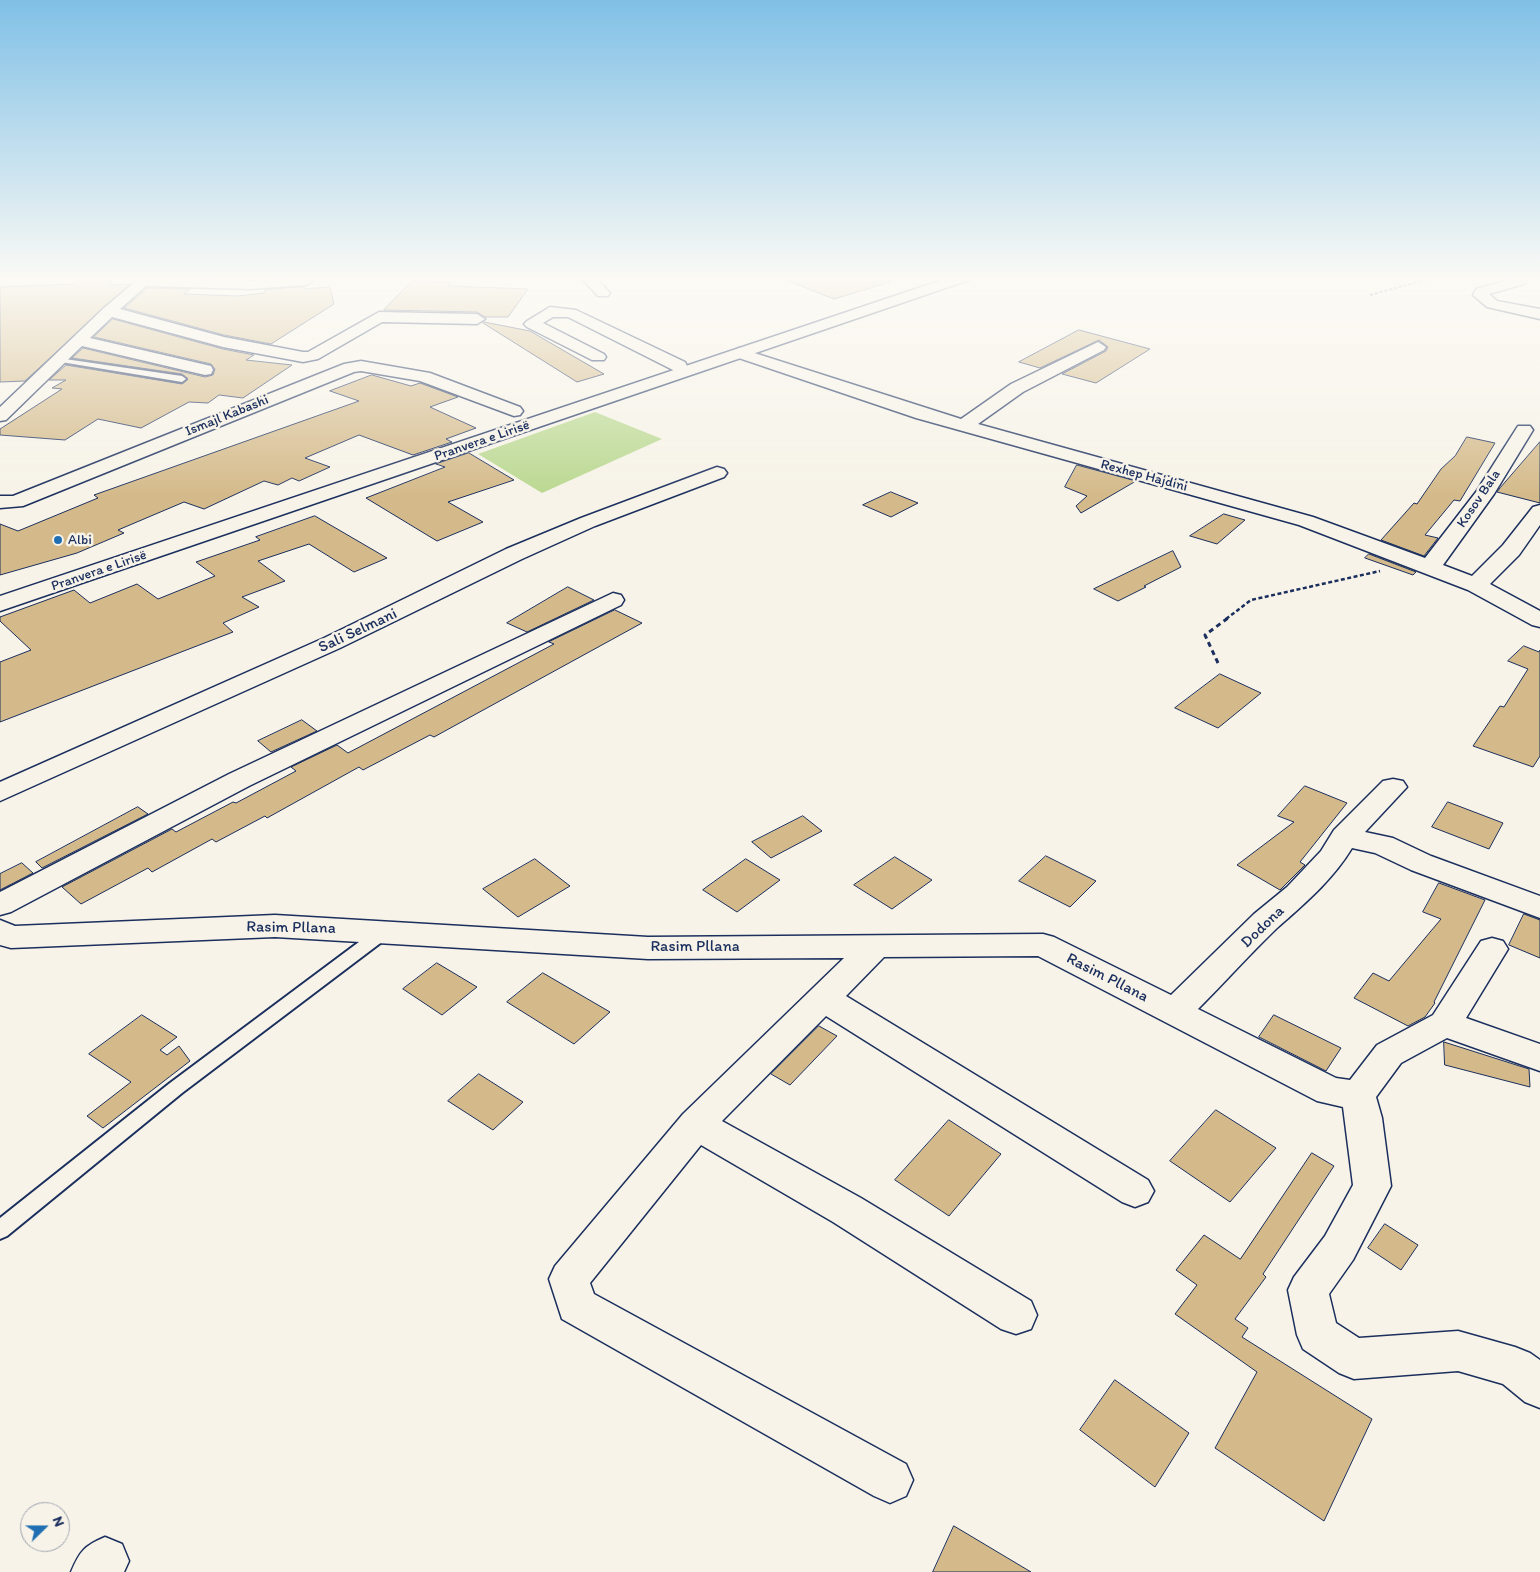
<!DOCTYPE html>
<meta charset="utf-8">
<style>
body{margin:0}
#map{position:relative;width:1540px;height:1572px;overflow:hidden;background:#f7f3e8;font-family:Itim,sans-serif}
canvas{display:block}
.north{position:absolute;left:20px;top:1502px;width:50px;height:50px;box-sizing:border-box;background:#f7f3e8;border:1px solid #9fa5b1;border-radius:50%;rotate:68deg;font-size:14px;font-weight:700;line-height:20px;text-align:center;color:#1b2f5e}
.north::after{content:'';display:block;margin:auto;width:18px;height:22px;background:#1f6fb2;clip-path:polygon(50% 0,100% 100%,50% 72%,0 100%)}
</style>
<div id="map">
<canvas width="1540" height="1572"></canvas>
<div class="north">N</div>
</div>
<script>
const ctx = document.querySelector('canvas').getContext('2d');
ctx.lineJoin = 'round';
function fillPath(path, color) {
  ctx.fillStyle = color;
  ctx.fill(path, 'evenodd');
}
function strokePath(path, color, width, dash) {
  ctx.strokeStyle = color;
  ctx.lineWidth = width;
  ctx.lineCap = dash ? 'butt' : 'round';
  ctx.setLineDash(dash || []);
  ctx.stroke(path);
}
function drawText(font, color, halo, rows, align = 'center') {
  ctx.font = font + ' Itim,sans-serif';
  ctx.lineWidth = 5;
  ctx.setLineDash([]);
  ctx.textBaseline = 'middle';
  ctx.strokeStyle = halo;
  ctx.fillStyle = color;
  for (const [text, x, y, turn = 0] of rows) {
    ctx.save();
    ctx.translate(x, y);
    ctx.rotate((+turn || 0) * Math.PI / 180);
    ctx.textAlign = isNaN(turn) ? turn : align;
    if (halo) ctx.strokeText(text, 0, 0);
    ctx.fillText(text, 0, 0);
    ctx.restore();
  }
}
const green = new Path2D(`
 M 595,412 L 662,439 L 542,493 L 478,454 Z`);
const building = new Path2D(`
 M 79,277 L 113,277 L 109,285 L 130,284 L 25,381 L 0,382 L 0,287 L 74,284 Z
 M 781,277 L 889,277 L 890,282 L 834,299 L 781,278 Z
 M 412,281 L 451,282 L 448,286 L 528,289 L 508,317 L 485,317 L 477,312 L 384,310 Z
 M 304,287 L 304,289 L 330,287 L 334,304 L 271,344 L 224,335 L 124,308 L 147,288 L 190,289 L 184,294 L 237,296 L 264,293 L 265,290 Z
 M 113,319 L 223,349 L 254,355 L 246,360 L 292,365 L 243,398 L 219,395 L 208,403 L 189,402 L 141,428 L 98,419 L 65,440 L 0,435 L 0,429 L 62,389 L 52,388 L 66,380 L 49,380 L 66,365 L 182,384 L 188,379 L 182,374 L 72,358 L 83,348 L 205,377 L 213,375 L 215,369 L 211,364 L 94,337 Z
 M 484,322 L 530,331 L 604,374 L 577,382 L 483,323 Z
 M 1079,330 L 1150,349 L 1096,383 L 1062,374 L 1106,351 L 1108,347 L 1099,340 L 1040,368 L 1019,362 Z
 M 372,375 L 411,386 L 420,383 L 458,397 L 430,407 L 476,428 L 446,439 L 452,442 L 413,455 L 359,435 L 305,458 L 330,467 L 299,481 L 292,478 L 278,485 L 264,481 L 204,509 L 184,502 L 118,530 L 124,533 L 77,553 L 0,575 L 0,524 L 18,531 L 98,498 L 94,495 L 359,401 L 330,391 Z
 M 1467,437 L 1495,443 L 1460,501 L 1454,500 L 1425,535 L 1438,538 L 1424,556 L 1381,540 L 1414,503 L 1417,504 L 1441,469 L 1455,456 Z
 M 1540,442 L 1540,503 L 1497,492 L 1500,488 Z
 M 469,453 L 514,480 L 448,502 L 483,522 L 437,541 L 366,498 L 445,467 L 436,464 Z
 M 1077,465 L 1136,481 L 1081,513 L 1076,506 L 1087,496 L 1065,487 Z
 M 891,492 L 918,503 L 891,517 L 863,505 Z
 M 1224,514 L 1245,520 L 1217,544 L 1190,536 Z
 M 315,516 L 387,558 L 354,572 L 309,544 L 258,561 L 285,581 L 242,597 L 259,607 L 223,623 L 233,632 L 0,722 L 0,662 L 31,650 L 0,621 L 0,617 L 74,590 L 90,603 L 137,584 L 158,599 L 215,576 L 196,562 L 260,540 L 256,537 Z
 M 1173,551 L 1181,567 L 1144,586 L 1146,587 L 1118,601 L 1094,589 Z
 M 1369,554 L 1416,572 L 1413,575 L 1365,558 Z
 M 568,587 L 594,600 L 527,632 L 507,623 Z
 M 615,610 L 642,623 L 434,737 L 430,735 L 363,770 L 359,767 L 267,818 L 265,816 L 216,842 L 212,839 L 152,872 L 148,868 L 81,904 L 62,887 L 172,829 L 176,832 L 233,802 L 236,803 L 296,771 L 291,767 L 337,745 L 348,753 L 554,644 L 549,642 Z
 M 1524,646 L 1539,652 L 1540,650 L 1540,756 L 1533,767 L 1473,746 L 1500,706 L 1504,707 L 1528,669 L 1508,661 Z
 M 1220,674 L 1261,693 L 1218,728 L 1175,708 Z
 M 302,720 L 317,731 L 271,752 L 258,741 Z
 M 1305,786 L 1347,803 L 1300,862 L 1305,865 L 1280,890 L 1237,865 L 1294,822 L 1278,816 Z
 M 1448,802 L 1503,823 L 1489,849 L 1432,827 Z
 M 138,807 L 148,814 L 42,868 L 36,862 Z
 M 803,816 L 822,831 L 771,858 L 752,842 Z
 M 1046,856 L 1096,881 L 1070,907 L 1019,881 Z
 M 895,857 L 932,880 L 892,909 L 854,885 Z
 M 535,859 L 570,886 L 518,917 L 483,889 Z
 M 746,859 L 780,880 L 737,912 L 703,890 Z
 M 22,863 L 33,873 L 0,890 L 0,874 Z
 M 1439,883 L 1485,900 L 1434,1002 L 1435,1003 L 1425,1017 L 1408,1026 L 1354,998 L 1373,973 L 1389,981 L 1441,919 L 1423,912 Z
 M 1524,914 L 1540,920 L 1540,958 L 1509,945 Z
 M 437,963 L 477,987 L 442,1015 L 403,989 Z
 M 543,973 L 610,1012 L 574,1044 L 507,1002 Z
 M 142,1015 L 177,1037 L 160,1050 L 167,1055 L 179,1046 L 190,1061 L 103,1128 L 87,1116 L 131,1082 L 89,1054 Z
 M 1274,1015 L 1341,1048 L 1326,1071 L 1259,1037 Z
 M 819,1026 L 837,1036 L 790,1085 L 771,1074 Z
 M 1444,1042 L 1529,1069 L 1530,1087 L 1445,1065 Z
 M 479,1074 L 523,1102 L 493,1130 L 448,1101 Z
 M 1216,1110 L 1276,1148 L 1230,1202 L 1170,1161 Z
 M 949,1120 L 1001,1154 L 949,1216 L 895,1180 Z
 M 1312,1153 L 1334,1166 L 1263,1274 L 1266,1277 L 1235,1319 L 1248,1328 L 1242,1337 L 1372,1419 L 1324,1521 L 1215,1448 L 1257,1372 L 1175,1314 L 1197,1285 L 1176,1270 L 1204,1235 L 1240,1259 Z
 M 1385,1224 L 1418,1245 L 1401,1270 L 1368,1248 Z
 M 1115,1380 L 1189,1433 L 1155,1487 L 1080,1430 Z
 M 954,1526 L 1031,1572 L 933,1572 Z`);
const pathFar2 = new Path2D(`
 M 1370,295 L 1436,277`);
const pathFar1 = new Path2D(`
 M 1226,619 L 1251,600 L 1380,571`);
const path = new Path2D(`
 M 1218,663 L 1205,635 L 1228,618`);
const lane = new Path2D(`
 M 58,358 L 182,376 L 186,379 L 182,382 L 61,362 L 57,360 Z
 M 385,926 L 391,927 L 393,931 L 391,935 L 182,1093 L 7,1236 L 0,1239 L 0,1218 L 170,1083 L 379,927 Z`);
const street = new Path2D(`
 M 141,277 L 251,281 L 311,278 L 313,281 L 306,285 L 251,289 L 146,286 L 120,309 L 224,337 L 303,352 L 308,352 L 379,312 L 477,314 L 485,319 L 477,324 L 382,322 L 318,359 L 303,362 L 223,347 L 112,317 L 90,338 L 211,366 L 213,370 L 211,374 L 205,375 L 82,346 L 6,420 L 0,421 L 0,407 L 104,308 Z
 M 580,277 L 595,277 L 610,293 L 608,296 L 598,296 Z
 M 1510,277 L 1524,277 L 1526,281 L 1524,284 L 1489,294 L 1497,301 L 1540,309 L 1540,319 L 1487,307 L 1473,295 L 1476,289 L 1511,279 Z
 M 550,307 L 576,310 L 685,362 L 687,366 L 685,370 L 673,370 L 568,317 L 553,317 L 543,323 L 604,354 L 606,357 L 604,360 L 592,360 L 527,327 L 524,324 L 527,321 Z
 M 1098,342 L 1106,347 L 1104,350 L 1023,392 L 978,424 L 1313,517 L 1425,558 L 1476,492 L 1518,426 L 1530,426 L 1533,430 L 1494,494 L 1443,565 L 1472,576 L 1503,545 L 1533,507 L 1540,505 L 1540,525 L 1519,555 L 1490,584 L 1540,611 L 1540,627 L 1532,625 L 1468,590 L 1299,525 L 916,418 L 733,356 L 731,353 L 739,348 L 745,350 L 961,419 L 1011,384 Z
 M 361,361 L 430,373 L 520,407 L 523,411 L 520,415 L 514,416 L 420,381 L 361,371 L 354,372 L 23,506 L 0,508 L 0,496 L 13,496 L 344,364 Z
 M 717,467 L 724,469 L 727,473 L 724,477 L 595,526 L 522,559 L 340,648 L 0,801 L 0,782 L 324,638 L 506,549 L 581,518 Z
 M 613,593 L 621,595 L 624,600 L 621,605 L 249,786 L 11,912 L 0,915 L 0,892 L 229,774 Z
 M 1393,779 L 1403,781 L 1407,787 L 1365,832 L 1393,838 L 1431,856 L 1540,896 L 1540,918 L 1411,870 L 1375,853 L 1352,848 C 1332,881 1304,904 1276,929 C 1249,955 1224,983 1198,1009 L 1336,1078 L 1350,1080 L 1377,1045 L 1433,1015 L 1481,941 L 1492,938 L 1503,941 L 1508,949 L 1466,1018 L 1540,1044 L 1540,1071 L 1447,1038 L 1401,1063 L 1376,1097 L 1382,1118 L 1391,1186 L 1353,1260 L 1329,1294 L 1336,1323 L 1359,1338 L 1458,1331 L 1515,1347 L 1530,1353 L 1540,1360 L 1540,1408 L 1525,1402 L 1503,1384 L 1458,1371 L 1354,1379 L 1339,1373 L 1303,1349 L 1297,1335 L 1288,1290 L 1294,1277 L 1325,1236 L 1353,1185 L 1343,1107 L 1317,1101 L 1038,956 L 884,957 L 846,996 L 1148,1180 L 1154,1191 L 1148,1202 L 1135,1207 L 1122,1202 L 826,1016 L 722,1121 L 861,1198 L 1031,1301 L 1037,1315 L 1031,1329 L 1016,1334 L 1001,1329 L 833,1222 L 701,1145 L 590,1283 L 594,1294 L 906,1464 L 913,1480 L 906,1496 L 890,1503 L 874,1496 L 562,1319 L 549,1279 L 555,1266 L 683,1114 L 844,958 L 648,959 L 275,937 L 11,948 L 0,945 L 0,920 L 15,926 L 275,915 L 648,937 L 1043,934 L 1054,937 L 1171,995 L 1254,914 L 1287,887 L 1321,851 L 1334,830 L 1383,781 Z
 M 105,1537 L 122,1544 L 129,1561 L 124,1572 L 71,1572 C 80,1551 84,1546 105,1537 Z`);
const primary = new Path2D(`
 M 951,277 L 971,277 L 969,280 L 0,611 L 0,596 Z`);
const markers = [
 [58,540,5,"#1f6fb2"]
];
const farStreetnames = [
 ["Ismajl Kabashi",227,416,-22],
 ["Pranvera e Lirisë",482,441,-19],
 ["Rexhep Hajdini",1144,476,15],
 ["Kosov Bala",1479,499,-56],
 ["Pranvera e Lirisë",99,571,-19]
];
const farPoinames = [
 ["Albi",68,540]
];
const streetNames = [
 ["Sali Selmani",358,631,-25],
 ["Dodona",1263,927,-44],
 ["Rasim Pllana",291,928,1],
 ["Rasim Pllana",695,947],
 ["Rasim Pllana",1107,978,27]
];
fillPath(green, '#bad890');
fillPath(building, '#d4ba8a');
strokePath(building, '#1b2f5e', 1);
strokePath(lane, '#1b2f5e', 4);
strokePath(street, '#1b2f5e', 3);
strokePath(primary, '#1b2f5e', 3);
strokePath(pathFar2, '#1b2f5e', 2, [3, 2]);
strokePath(pathFar1, '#1b2f5e', 2.5, [4, 2.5]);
strokePath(path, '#1b2f5e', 3, [5, 4]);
fillPath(lane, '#f7f3e8');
fillPath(street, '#f7f3e8');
fillPath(primary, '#f7f3e8');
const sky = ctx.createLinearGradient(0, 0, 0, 497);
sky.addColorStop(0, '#80c0e6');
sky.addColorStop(0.56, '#fbfaf5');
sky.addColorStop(1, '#fbfaf500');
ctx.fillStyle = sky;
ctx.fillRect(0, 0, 1540, 497);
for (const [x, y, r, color] of markers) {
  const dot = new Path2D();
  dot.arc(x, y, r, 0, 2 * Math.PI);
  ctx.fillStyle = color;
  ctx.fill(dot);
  strokePath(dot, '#f7f3e8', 2);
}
drawText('14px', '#1b2f5e', '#f7f3e8', farStreetnames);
drawText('14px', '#1b2f5e', '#f7f3e8', farPoinames, 'left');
drawText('16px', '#1b2f5e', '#f7f3e8', streetNames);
</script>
